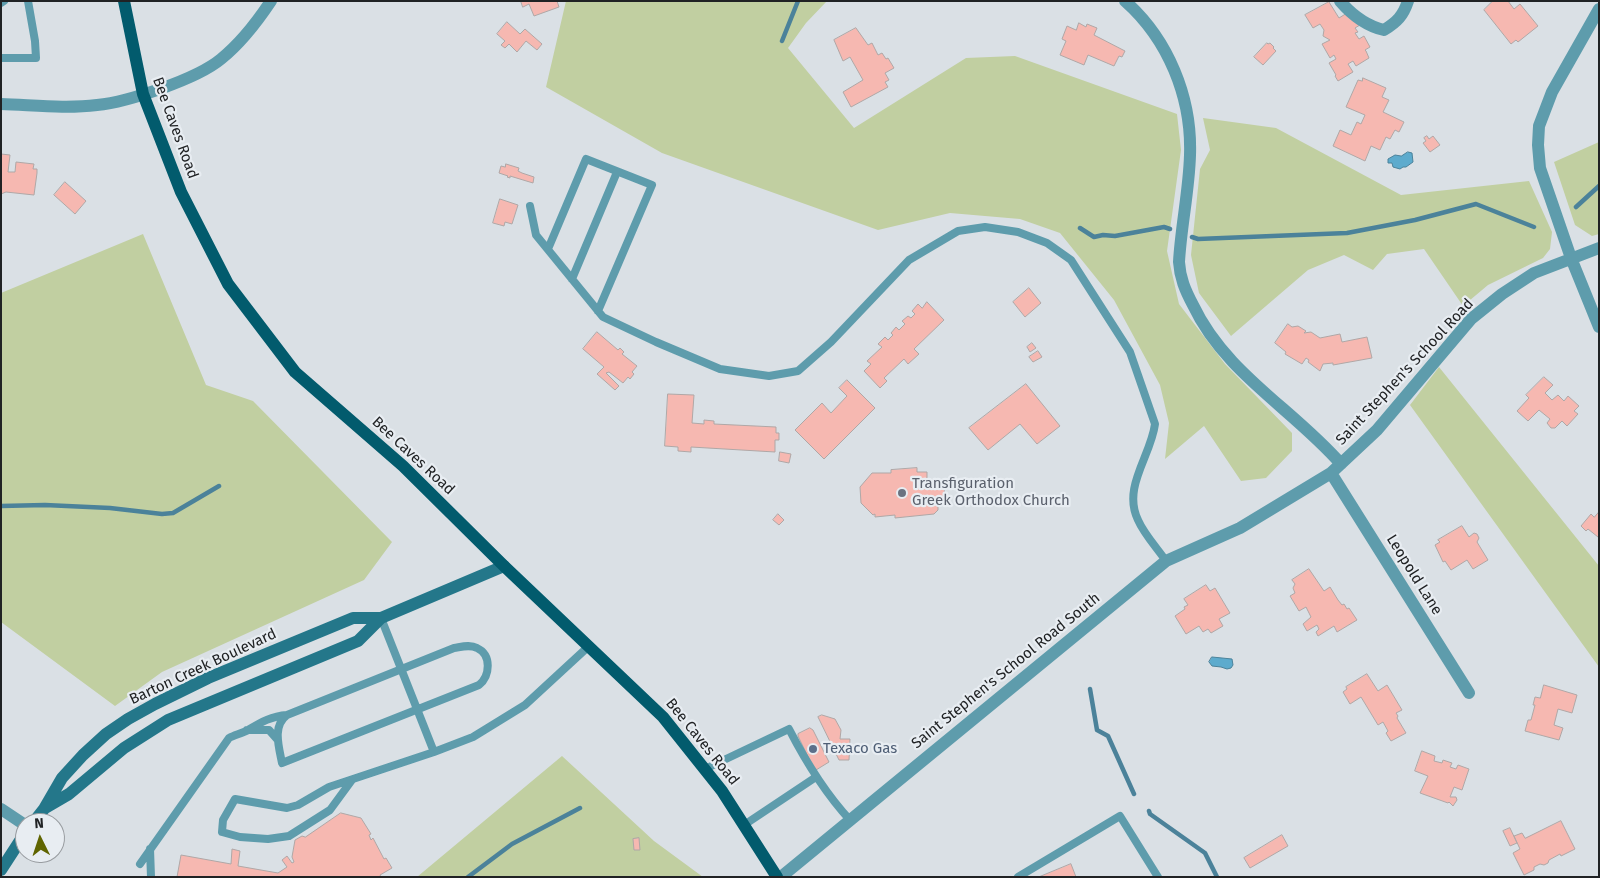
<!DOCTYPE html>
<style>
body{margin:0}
#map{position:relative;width:1600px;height:878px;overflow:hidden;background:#dae0e5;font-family:"Fira Sans",sans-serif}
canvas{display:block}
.frame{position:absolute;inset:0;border:2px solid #202224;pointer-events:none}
.north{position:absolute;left:15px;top:813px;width:50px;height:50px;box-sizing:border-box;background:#e8edf2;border:1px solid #989ca0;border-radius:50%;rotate:356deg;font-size:14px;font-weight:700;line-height:20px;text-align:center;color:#202224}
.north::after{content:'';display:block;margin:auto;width:18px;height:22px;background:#606501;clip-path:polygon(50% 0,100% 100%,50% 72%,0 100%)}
</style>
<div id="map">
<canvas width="1600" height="878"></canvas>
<div class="frame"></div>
<div class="north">N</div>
</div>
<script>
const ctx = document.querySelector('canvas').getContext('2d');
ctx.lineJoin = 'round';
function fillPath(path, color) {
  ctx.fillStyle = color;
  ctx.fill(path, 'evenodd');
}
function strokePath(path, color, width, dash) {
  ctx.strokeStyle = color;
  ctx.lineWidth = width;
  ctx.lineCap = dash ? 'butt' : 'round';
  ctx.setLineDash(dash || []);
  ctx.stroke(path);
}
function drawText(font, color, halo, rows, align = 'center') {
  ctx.font = font + ' "Fira Sans",sans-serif';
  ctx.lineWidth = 4.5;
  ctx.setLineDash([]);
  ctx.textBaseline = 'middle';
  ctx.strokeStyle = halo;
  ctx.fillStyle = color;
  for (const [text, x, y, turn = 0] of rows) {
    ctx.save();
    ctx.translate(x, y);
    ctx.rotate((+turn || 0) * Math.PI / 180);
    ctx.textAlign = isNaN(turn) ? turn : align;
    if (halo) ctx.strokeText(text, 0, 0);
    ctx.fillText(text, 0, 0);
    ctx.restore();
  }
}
const green = new Path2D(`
 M 566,1 L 827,1 L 806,23 L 788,48 L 854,128 L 966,58 L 1015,56 L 1177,114 L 1181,150 L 1167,251 L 1179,304 L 1225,364 L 1292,433 L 1292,451 L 1266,478 L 1241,481 L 1204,426 L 1165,459 L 1169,423 L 1160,385 L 1114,300 L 1060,233 L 1020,219 L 950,213 L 878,230 L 662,153 L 546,87 Z
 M 1203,118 L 1276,128 L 1401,195 L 1529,181 L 1552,232 L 1550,249 L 1543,258 L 1488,285 L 1463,306 L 1424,249 L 1387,254 L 1373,270 L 1344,255 L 1308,270 L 1231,336 L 1199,293 L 1191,255 L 1200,169 L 1210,150 Z
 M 1599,142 L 1599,234 L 1592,236 L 1575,225 L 1554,162 Z
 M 143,234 L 206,385 L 253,401 L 392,542 L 364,580 L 162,672 L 115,706 L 1,622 L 1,293 Z
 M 1439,367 L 1599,566 L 1599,667 L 1410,405 Z
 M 562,756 L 654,841 L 703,877 L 417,877 Z`);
const water = new Path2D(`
 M 1408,152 L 1412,153 L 1413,162 L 1406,167 L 1403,167 L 1400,169 L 1393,167 L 1392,163 L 1388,163 L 1388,159 L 1395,155 L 1401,156 Z
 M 1212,657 L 1232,659 L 1233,665 L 1231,668 L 1227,669 L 1221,667 L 1212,666 L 1209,662 Z`);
const stream = new Path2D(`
 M 782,41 L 798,1
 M 1576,207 L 1599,186
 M 1080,228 L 1094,237 L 1103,235 L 1115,236 L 1164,227 L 1170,229
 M 1192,237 L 1198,239 L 1347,233 L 1415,220 L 1476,204 L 1534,227
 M 1,506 L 45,505 L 110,508 L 162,514 L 173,513 L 219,486
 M 1090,689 L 1097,730 L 1108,736 L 1134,794
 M 1149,811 L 1150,814 L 1205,853 L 1217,877
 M 468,877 L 512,844 L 580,808`);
const building = new Path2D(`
 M 521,1 L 557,1 L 559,7 L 534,16 L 529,4 L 523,7 Z
 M 1493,1 L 1508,1 L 1514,9 L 1520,4 L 1538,26 L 1518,42 L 1516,40 L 1511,44 L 1484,10 Z
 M 1329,2 L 1339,18 L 1347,13 L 1360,25 L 1355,28 L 1358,32 L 1355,33 L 1359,39 L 1364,36 L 1370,47 L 1365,50 L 1366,51 L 1369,58 L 1356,66 L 1353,61 L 1348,64 L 1353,72 L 1338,81 L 1335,76 L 1336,75 L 1329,63 L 1336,59 L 1334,55 L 1330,58 L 1322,44 L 1330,40 L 1323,36 L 1324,30 L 1320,24 L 1313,28 L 1305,15 Z
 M 507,22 L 520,34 L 525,29 L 542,44 L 537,50 L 526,41 L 517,52 L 509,44 L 505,48 L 501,45 L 505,41 L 497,34 Z
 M 1079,23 L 1086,27 L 1087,24 L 1097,28 L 1094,35 L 1125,51 L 1122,57 L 1119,56 L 1114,66 L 1088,55 L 1084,65 L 1060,55 L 1066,41 L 1062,39 L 1067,26 L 1076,30 Z
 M 856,28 L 868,45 L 872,43 L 878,55 L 882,53 L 886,59 L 888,58 L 894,68 L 885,73 L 889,80 L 885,82 L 888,87 L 851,107 L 843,92 L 863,80 L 850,57 L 843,61 L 834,40 Z
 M 1267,43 L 1268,44 L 1270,43 L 1274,47 L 1273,48 L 1276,51 L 1263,65 L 1254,57 Z
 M 1363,78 L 1386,88 L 1382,97 L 1389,100 L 1383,112 L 1404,122 L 1399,132 L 1395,130 L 1390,139 L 1386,137 L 1380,150 L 1371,146 L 1365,161 L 1333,146 L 1340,130 L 1351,135 L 1357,122 L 1361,124 L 1365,115 L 1346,107 L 1358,80 L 1362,81 Z
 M 1427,136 L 1429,139 L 1433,136 L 1440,145 L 1430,152 L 1423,143 L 1426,141 L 1424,138 Z
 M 1,154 L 10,155 L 8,172 L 15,172 L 16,162 L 34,164 L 33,169 L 37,169 L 37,173 L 34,195 L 6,192 L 1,194 Z
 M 506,164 L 519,168 L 518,171 L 522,173 L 534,177 L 533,183 L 510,176 L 510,178 L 507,177 L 508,176 L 499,173 L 501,166 L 505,167 Z
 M 65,182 L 86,201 L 75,214 L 54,195 Z
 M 500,199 L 518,205 L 512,224 L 505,222 L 504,226 L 493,223 Z
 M 1029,288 L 1041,303 L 1025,317 L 1013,302 Z
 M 927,302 L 944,320 L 914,349 L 919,354 L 908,364 L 904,359 L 884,378 L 887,381 L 880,388 L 864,371 L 871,364 L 867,361 L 882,347 L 878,344 L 885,337 L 888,340 L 893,335 L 891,333 L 896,327 L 899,330 L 905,324 L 902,321 L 908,316 L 911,318 L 915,314 L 912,311 L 918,304 L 922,308 Z
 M 1288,324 L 1292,327 L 1298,326 L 1306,331 L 1304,333 L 1311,332 L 1320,338 L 1340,334 L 1342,342 L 1367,337 L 1372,358 L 1333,365 L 1333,363 L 1323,364 L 1320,371 L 1308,362 L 1309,360 L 1306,358 L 1302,364 L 1285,354 L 1286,352 L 1275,343 Z
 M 597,332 L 618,350 L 620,348 L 624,352 L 622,354 L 637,366 L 632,372 L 634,374 L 630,379 L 628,377 L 623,383 L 609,372 L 606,373 L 619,386 L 615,390 L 597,374 L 604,367 L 583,349 Z
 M 1032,343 L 1036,348 L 1030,352 L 1027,347 Z
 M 1038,351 L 1042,357 L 1033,362 L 1029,357 Z
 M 1544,377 L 1553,385 L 1545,393 L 1552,400 L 1558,395 L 1564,401 L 1568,396 L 1579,406 L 1574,411 L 1578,414 L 1567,426 L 1562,421 L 1555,428 L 1551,428 L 1547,423 L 1550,419 L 1539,410 L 1528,421 L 1517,411 L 1529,398 L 1526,395 Z
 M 847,380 L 875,408 L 824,459 L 795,430 L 822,403 L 831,413 L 847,396 L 839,388 Z
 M 1026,384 L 1060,426 L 1037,444 L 1020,424 L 988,450 L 969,428 Z
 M 668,394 L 694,395 L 692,423 L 704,424 L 704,420 L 714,421 L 714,424 L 776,427 L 776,433 L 779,433 L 779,440 L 775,440 L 775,452 L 691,447 L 691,452 L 678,451 L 678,447 L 665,446 Z
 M 780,452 L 791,454 L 789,463 L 779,461 Z
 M 917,468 L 917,472 L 927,472 L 927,480 L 935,479 L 944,487 L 945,498 L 938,506 L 938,510 L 934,514 L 895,518 L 895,515 L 875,517 L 875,514 L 873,515 L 861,503 L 860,487 L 872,473 L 891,473 L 891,470 Z
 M 1599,512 L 1599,536 L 1598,537 L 1588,529 L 1586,531 L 1581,526 L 1591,514 L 1594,517 Z
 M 778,514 L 784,520 L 779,525 L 773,520 Z
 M 1462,526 L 1469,537 L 1474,533 L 1477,534 L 1479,538 L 1477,542 L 1488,560 L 1473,569 L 1467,560 L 1451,570 L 1445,561 L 1443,562 L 1435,545 L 1440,542 L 1438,540 Z
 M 1309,569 L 1324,591 L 1330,587 L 1338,600 L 1342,605 L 1344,604 L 1347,609 L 1349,608 L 1357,620 L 1337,632 L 1334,626 L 1318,636 L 1316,632 L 1319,629 L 1317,625 L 1307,631 L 1303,624 L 1311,617 L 1306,607 L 1299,611 L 1290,596 L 1295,593 L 1293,588 L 1295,584 L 1292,580 Z
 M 1206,585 L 1210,591 L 1215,588 L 1230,613 L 1219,619 L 1223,626 L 1211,633 L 1208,629 L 1203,632 L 1199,626 L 1186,634 L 1175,616 L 1185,609 L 1184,607 L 1188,605 L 1184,599 Z
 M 1367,674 L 1378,691 L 1387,685 L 1402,710 L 1396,713 L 1398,716 L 1397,718 L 1406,733 L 1391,741 L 1386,733 L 1388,731 L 1383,722 L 1378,725 L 1361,697 L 1350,704 L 1343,692 L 1347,689 L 1346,687 Z
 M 1544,685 L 1577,695 L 1572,713 L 1558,709 L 1554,725 L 1563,728 L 1559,740 L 1525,731 L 1528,720 L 1531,720 L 1535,705 L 1533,705 L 1535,697 L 1540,698 Z
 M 822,715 L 835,719 L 841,730 L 840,739 L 850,739 L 849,760 L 839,760 L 818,717 Z
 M 810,728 L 813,730 L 829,762 L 816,770 L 814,769 L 798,736 L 798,734 Z
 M 1422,751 L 1435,756 L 1434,761 L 1442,763 L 1443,760 L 1452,763 L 1450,767 L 1456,769 L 1458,765 L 1469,769 L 1462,790 L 1454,787 L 1450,797 L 1456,797 L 1457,800 L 1453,806 L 1449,802 L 1448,803 L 1420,793 L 1428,776 L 1415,771 Z
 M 341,813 L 361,818 L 371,834 L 369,835 L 371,840 L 373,838 L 384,859 L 386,858 L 392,868 L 380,875 L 381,877 L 177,877 L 181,855 L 231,864 L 232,849 L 240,851 L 238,866 L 278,873 L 287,867 L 282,860 L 287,856 L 292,863 L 294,862 L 292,857 L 295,840 L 302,836 L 305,837 Z
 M 1561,821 L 1575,849 L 1561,856 L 1560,854 L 1549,860 L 1548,863 L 1544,865 L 1540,864 L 1534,867 L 1534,870 L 1524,875 L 1513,853 L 1520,849 L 1514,836 L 1522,833 L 1525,838 Z
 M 1510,828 L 1517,843 L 1510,846 L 1503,831 Z
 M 1282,835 L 1288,846 L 1250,868 L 1244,858 Z
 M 639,838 L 640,850 L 634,850 L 633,839 Z
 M 1071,864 L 1076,877 L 1039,877 Z`);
const lane = new Path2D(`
 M 1,3 L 4,1
 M 1,58 L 36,58 L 35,41 L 28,1
 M 530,206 L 536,235 L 603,317 L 656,342 L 720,369 L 769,376 L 798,371 L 831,342 L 909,260 L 958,231 L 985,227 L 1018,232 L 1047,243 L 1071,260 L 1130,352 L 1155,424 C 1151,456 1122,487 1138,520 C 1144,534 1157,548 1166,561
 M 548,249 L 586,159 L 652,185 L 598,311
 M 572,279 L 617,172
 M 381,618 L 434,752
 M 247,730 L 269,730 L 277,739
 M 705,769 L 789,729 C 806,762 825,793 850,820
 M 352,780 L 330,810 L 289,836 L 268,839 L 240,837 L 222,832 L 223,820 L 235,799 L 287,808 L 298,805 L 329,787 L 434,752 L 473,737 L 525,705 L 589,646
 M 744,825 L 816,777
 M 150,849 L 151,877
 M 140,864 L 229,738 C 235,735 243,733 248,730 C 261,722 272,716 287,715 L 454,648 C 461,647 470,644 477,648 C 492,655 490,676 479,685 L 282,763 C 279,747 272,726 287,715
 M 1018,877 L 1120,816 L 1158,877`);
const street = new Path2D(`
 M 1125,1 C 1168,39 1192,97 1190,155 C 1189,191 1181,226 1179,262 C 1180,278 1185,290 1193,305 C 1225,373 1293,409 1341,464
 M 1340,1 C 1352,15 1367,26 1384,30 C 1397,22 1403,16 1408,1
 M 1599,9 L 1552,92 L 1539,126 L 1538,145 L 1540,168 L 1571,258 L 1599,327
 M 1,104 C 33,105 65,109 97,105 C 128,102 197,79 221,59 C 241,43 257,22 271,1
 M 1331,473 L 1469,693
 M 1,809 L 25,825
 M 781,877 L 1166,561 L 1240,528 L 1331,473 L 1377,430 L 1471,319 L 1502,294 L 1534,273 L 1599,248`);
const secondary = new Path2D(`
 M 45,808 L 69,794 L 124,748 L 168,720 L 358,641 L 381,618
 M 33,823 L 44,809 L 62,778 L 83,755 L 106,734 L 128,719 L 155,704 L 208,678 L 353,618 L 381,618 L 504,566
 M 1,870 L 25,833`);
const primary = new Path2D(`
 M 124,1 L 143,94 L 181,192 L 228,284 L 295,372 L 403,466 L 504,566 L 663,717 L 722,791 L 777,877`);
const markers = [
 [902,493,5,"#6b7280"],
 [813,749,5,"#5c6f8a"]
];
const streetNames = [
 ["Bee Caves Road",175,128,70],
 ["Saint Stephen's School Road",1405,372,-47],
 ["Bee Caves Road",413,456,43],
 ["Leopold Lane",1414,575,58],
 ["Barton Creek Boulevard",203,667,-25],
 ["Saint Stephen's School Road South",1006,671,-39],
 ["Bee Caves Road",702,742,51]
];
const worshipNames = [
 ["Transfiguration",912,484],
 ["Greek Orthodox Church",912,501]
];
const serviceNames = [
 ["Texaco Gas",823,749]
];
fillPath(green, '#c1cfa1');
fillPath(water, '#5dabcd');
strokePath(water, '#4b829a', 1);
strokePath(stream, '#4b829a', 4.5);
fillPath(building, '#f6b8b1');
strokePath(building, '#afa7a6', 1);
strokePath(lane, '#5e9cac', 8);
strokePath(street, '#5e9cac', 12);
strokePath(secondary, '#24778a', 12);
strokePath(primary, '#025b6d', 12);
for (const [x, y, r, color] of markers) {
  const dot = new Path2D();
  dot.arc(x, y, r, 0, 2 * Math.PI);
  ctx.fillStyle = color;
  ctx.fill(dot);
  strokePath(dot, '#e8edf2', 2);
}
drawText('15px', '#202224', '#e8edf2', streetNames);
drawText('15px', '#5b616d', '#e8edf2', worshipNames, 'left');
drawText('15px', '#4e5e75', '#e8edf2', serviceNames, 'left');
</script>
